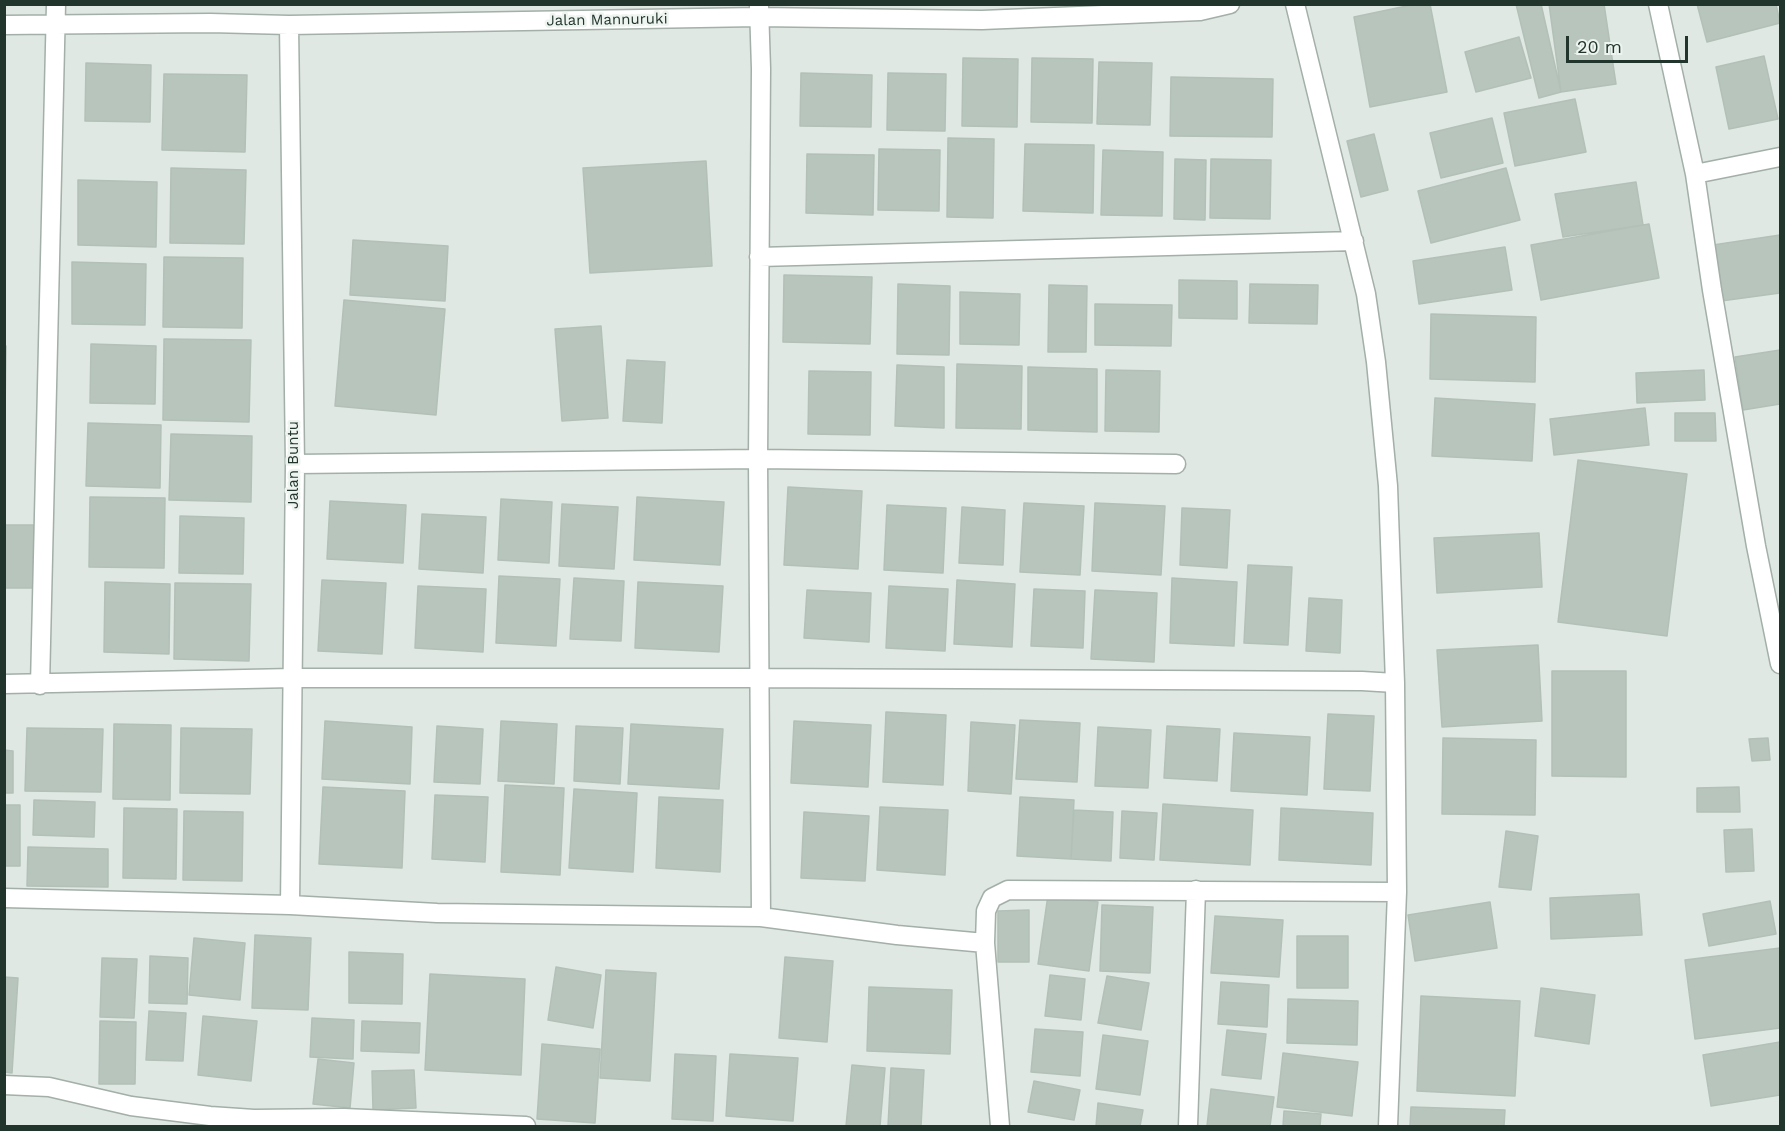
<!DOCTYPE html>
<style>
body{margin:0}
#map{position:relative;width:1785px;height:1131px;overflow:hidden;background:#dfe8e2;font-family:"Work Sans",sans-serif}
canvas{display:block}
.frame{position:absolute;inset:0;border:6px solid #22352d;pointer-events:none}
.scale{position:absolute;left:1566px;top:36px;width:122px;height:27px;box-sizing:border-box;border:3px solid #22352d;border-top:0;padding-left:8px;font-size:18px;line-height:21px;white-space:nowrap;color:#22352d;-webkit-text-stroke:4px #eef5f0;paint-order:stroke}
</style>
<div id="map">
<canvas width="1785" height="1131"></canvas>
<div class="frame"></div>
<div class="scale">20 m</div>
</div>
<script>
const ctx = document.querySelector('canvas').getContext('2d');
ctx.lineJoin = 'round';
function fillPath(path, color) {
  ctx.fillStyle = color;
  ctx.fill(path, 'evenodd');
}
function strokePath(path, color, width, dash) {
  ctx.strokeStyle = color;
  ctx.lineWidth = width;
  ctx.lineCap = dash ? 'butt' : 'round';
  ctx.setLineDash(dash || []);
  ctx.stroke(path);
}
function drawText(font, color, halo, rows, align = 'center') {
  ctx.font = font + ' "Work Sans",sans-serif';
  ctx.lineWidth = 5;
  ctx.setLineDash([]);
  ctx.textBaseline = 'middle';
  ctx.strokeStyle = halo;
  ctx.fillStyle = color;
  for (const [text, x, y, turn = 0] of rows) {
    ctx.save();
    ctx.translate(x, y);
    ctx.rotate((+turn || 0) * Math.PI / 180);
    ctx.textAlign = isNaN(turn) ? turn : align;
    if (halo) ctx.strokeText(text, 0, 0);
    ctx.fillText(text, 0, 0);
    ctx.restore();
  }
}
const building = new Path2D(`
 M 1416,4 L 1430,4 L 1447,92 L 1370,107 L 1354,17 Z
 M 1516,4 L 1541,4 L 1561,92 L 1539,98 Z
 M 1549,4 L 1604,4 L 1616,84 L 1561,92 Z
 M 1697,4 L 1776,4 L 1780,23 L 1707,42 Z
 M 1519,37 L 1531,78 L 1476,92 L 1465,52 Z
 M 1764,56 L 1778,119 L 1729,129 L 1716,67 Z
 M 963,58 L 1018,59 L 1017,127 L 962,126 Z
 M 1032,58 L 1093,59 L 1092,123 L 1031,122 Z
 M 1099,62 L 1152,63 L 1150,125 L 1097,124 Z
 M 86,63 L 151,65 L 150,122 L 85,121 Z
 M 801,73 L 872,75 L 871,127 L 800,126 Z
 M 888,73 L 946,74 L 945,131 L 887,130 Z
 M 164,74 L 247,75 L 245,152 L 162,150 Z
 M 1171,77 L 1273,79 L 1272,137 L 1170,136 Z
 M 1575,99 L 1586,152 L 1515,166 L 1504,113 Z
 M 1492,118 L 1503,163 L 1441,178 L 1430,133 Z
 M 1374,134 L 1388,190 L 1361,197 L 1347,141 Z
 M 948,138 L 994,139 L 993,218 L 947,217 Z
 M 1025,144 L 1094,145 L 1093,213 L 1023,211 Z
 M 879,149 L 940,150 L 939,211 L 878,210 Z
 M 1103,150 L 1163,152 L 1162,216 L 1101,215 Z
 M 807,154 L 874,155 L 873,215 L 806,213 Z
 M 1175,159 L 1206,160 L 1205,220 L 1174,219 Z
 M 1211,159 L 1271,160 L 1270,219 L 1210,218 Z
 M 706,161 L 712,266 L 590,273 L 583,168 Z
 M 171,168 L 246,170 L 244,244 L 170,243 Z
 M 1506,168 L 1520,220 L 1431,243 L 1418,191 Z
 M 78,180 L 157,182 L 156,247 L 78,245 Z
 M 1636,182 L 1643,225 L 1563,237 L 1555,194 Z
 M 1649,224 L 1659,278 L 1541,300 L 1531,245 Z
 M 1780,235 L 1780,293 L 1721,301 L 1713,245 Z
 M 353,240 L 448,246 L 445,301 L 350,295 Z
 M 1505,247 L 1512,290 L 1419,304 L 1413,261 Z
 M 164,257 L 243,258 L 242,328 L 163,327 Z
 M 72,262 L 146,264 L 145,325 L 72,324 Z
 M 784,275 L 872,277 L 870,344 L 783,342 Z
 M 1179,280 L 1237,281 L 1237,319 L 1179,318 Z
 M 898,284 L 950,286 L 949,355 L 897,354 Z
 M 1250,284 L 1318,285 L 1317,324 L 1249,323 Z
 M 1049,285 L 1087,286 L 1086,352 L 1048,352 Z
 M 960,292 L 1020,294 L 1019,345 L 960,344 Z
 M 344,300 L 445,309 L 436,415 L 335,406 Z
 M 1095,304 L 1172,305 L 1171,346 L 1095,345 Z
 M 1431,314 L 1536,317 L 1535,382 L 1430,379 Z
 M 601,326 L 608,418 L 562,421 L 555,329 Z
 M 164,339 L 251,340 L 249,422 L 163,420 Z
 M 91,344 L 156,346 L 155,404 L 90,403 Z
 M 4,346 L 6,346 L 5,412 L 4,412 Z
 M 1780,350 L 1780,404 L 1743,410 L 1735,357 Z
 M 627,360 L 665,362 L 662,423 L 623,421 Z
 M 957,364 L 1022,366 L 1021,429 L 956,428 Z
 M 897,365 L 944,367 L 944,428 L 895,426 Z
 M 1028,367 L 1097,369 L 1097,432 L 1028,430 Z
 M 1106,370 L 1160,371 L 1159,432 L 1105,431 Z
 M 1704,370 L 1705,400 L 1637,403 L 1636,373 Z
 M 809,371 L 871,372 L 870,435 L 808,434 Z
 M 1435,398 L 1535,404 L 1532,461 L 1432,456 Z
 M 1645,408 L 1649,445 L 1554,455 L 1550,419 Z
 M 1675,413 L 1715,413 L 1716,441 L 1675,441 Z
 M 88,423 L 161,425 L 160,488 L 86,486 Z
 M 171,434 L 252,436 L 251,502 L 169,500 Z
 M 1578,460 L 1687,474 L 1667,636 L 1558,622 Z
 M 788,487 L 862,491 L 858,569 L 784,565 Z
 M 90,497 L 165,498 L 164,568 L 89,567 Z
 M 637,497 L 724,502 L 720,565 L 634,560 Z
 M 501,499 L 552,502 L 549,563 L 498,560 Z
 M 330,501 L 406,505 L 403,563 L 327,559 Z
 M 1024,503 L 1084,506 L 1080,575 L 1020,572 Z
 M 1095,503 L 1165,506 L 1161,575 L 1092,571 Z
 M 562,504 L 618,507 L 614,569 L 559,566 Z
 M 887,505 L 946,508 L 943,573 L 884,570 Z
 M 962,507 L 1005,510 L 1003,565 L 959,563 Z
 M 1182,508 L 1230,510 L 1227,568 L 1180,565 Z
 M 422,514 L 486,517 L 483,573 L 419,569 Z
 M 180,516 L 244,518 L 243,574 L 179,573 Z
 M 4,525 L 34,525 L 33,588 L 4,588 Z
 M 1539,533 L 1542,587 L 1437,593 L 1434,538 Z
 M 1248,565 L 1292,567 L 1288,645 L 1244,643 Z
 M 499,576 L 560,579 L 556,646 L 496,643 Z
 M 574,578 L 624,581 L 621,641 L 570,639 Z
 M 1172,578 L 1237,582 L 1234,646 L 1170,643 Z
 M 322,580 L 386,583 L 382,654 L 318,651 Z
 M 957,580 L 1015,584 L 1012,647 L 954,644 Z
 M 105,582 L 170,584 L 169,654 L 104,652 Z
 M 638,582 L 723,586 L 719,652 L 635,648 Z
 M 175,583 L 251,584 L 249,661 L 174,659 Z
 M 418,586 L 486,589 L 483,652 L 415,648 Z
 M 889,586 L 948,589 L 945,651 L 886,648 Z
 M 1034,589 L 1085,591 L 1083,648 L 1031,646 Z
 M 807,590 L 871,593 L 869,642 L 804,638 Z
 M 1095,590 L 1157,593 L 1154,662 L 1091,659 Z
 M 1309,598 L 1342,600 L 1340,653 L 1306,651 Z
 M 1538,645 L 1542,721 L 1442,727 L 1437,650 Z
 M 1552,671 L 1626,671 L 1626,777 L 1552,776 Z
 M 886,712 L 946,715 L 943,785 L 883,782 Z
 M 1328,714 L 1374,716 L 1370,791 L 1324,789 Z
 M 1020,720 L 1080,723 L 1077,782 L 1016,779 Z
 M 325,721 L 412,727 L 410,784 L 322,779 Z
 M 501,721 L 557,724 L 554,784 L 498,781 Z
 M 794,721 L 871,725 L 868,787 L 791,783 Z
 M 971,722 L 1015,725 L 1011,794 L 968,791 Z
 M 114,724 L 171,725 L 170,800 L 113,799 Z
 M 631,724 L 723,729 L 719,789 L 628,784 Z
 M 437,726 L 483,729 L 480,784 L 434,782 Z
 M 576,726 L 623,728 L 620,784 L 574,781 Z
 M 1167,726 L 1220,729 L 1217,781 L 1164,778 Z
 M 1098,727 L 1151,730 L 1148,788 L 1095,786 Z
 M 27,728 L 103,729 L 101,792 L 25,791 Z
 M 181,728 L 252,729 L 250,794 L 180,793 Z
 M 1234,733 L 1310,737 L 1307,795 L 1231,791 Z
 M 1443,738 L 1536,740 L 1535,815 L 1442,814 Z
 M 1768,738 L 1770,760 L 1752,761 L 1749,739 Z
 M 4,750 L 13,751 L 13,793 L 4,793 Z
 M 505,785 L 564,788 L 560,875 L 501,872 Z
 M 323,787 L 405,791 L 402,868 L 319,864 Z
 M 1739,787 L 1740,812 L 1697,812 L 1697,788 Z
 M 574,789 L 637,793 L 633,872 L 569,868 Z
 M 435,795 L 488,797 L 485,862 L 432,859 Z
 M 659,797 L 723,800 L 720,872 L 656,868 Z
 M 1020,797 L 1074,800 L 1071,859 L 1017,856 Z
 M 34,800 L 95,802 L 94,837 L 33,835 Z
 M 1163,804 L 1253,810 L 1250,865 L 1160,860 Z
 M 4,805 L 20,805 L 20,866 L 4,866 Z
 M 880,807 L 948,810 L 945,875 L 877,870 Z
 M 124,808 L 177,809 L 176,879 L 123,878 Z
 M 1281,808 L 1373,813 L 1371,865 L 1279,860 Z
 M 1074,810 L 1113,812 L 1111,861 L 1071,859 Z
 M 184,811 L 243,812 L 242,881 L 183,880 Z
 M 1122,811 L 1157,813 L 1154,860 L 1120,858 Z
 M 804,812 L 869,816 L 865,881 L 801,878 Z
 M 1752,829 L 1754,871 L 1726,872 L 1724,830 Z
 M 1506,831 L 1538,836 L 1531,890 L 1499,887 Z
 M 28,847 L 108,849 L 108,887 L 27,886 Z
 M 1639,894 L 1642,935 L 1551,939 L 1550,898 Z
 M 1048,895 L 1098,902 L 1089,971 L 1038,964 Z
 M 1770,901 L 1776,934 L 1709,946 L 1703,914 Z
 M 1490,902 L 1497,948 L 1415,961 L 1408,915 Z
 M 1102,905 L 1153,907 L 1150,973 L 1100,971 Z
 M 1029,910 L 1029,962 L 998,962 L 998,911 Z
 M 1215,916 L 1283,920 L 1279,977 L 1211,973 Z
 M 255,935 L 311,938 L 308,1010 L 252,1008 Z
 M 1297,936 L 1348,936 L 1348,988 L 1297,988 Z
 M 194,938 L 245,943 L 240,1000 L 189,995 Z
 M 1780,948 L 1780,1028 L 1695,1039 L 1685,960 Z
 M 349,952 L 403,954 L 402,1004 L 349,1003 Z
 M 150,956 L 188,958 L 187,1004 L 149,1003 Z
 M 785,957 L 833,961 L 827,1042 L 779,1038 Z
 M 102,958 L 137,959 L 134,1018 L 100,1017 Z
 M 556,967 L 601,975 L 593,1028 L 548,1020 Z
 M 606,970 L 656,973 L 650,1081 L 600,1078 Z
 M 430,974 L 525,979 L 521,1075 L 425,1070 Z
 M 1050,975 L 1085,979 L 1081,1020 L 1045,1016 Z
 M 1107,976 L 1149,983 L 1141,1030 L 1098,1023 Z
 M 4,977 L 18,978 L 12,1073 L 4,1072 Z
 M 1221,982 L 1269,985 L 1267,1027 L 1218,1024 Z
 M 869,987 L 952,990 L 950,1054 L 867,1051 Z
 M 1541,988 L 1595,995 L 1589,1044 L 1535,1036 Z
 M 1421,996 L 1520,1001 L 1515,1096 L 1417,1091 Z
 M 1288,999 L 1358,1001 L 1357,1045 L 1287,1043 Z
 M 149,1011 L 186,1013 L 183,1061 L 146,1060 Z
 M 203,1016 L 257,1021 L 251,1081 L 198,1075 Z
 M 312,1018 L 354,1020 L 353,1059 L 310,1057 Z
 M 100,1021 L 136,1022 L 135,1084 L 99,1084 Z
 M 362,1021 L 420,1023 L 419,1053 L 361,1051 Z
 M 1035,1029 L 1083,1032 L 1080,1076 L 1031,1072 Z
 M 1227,1030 L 1266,1034 L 1261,1079 L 1222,1075 Z
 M 1103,1035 L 1148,1041 L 1140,1095 L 1096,1089 Z
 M 1780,1042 L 1780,1095 L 1711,1106 L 1703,1055 Z
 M 542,1044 L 600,1049 L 595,1123 L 537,1119 Z
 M 1283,1053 L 1358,1062 L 1352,1116 L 1277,1107 Z
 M 675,1054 L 716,1056 L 713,1121 L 672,1119 Z
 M 730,1054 L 798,1058 L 793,1121 L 726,1116 Z
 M 318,1059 L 354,1063 L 350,1108 L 313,1104 Z
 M 852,1065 L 885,1068 L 880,1126 L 846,1126 Z
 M 891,1068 L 924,1070 L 921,1126 L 888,1126 Z
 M 414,1070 L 416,1108 L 373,1110 L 372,1071 Z
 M 1034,1081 L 1080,1090 L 1074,1120 L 1028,1112 Z
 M 1211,1089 L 1274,1097 L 1270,1126 L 1207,1126 Z
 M 1098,1103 L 1143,1110 L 1140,1126 L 1096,1126 Z
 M 1411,1107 L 1505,1110 L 1504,1126 L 1410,1126 Z
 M 1284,1111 L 1321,1114 L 1320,1126 L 1283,1126 Z`);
const minor = new Path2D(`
 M 1295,4 L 1366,294 L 1376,362 L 1388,486 L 1395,683 L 1397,892 L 1388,1126
 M 1658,4 L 1695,174 L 1712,290 L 1756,546 L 1780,664
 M 759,6 L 761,69 L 758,459 L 761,917
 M 4,25 L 210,23 L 289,25 L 758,17 L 982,20 L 1200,11 L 1230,4
 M 289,25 L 295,464 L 290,905
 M 1695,174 L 1780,157
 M 759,257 L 1354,241
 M 295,464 L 758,459 L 1176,464
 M 4,684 L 293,678 L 760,678 L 1362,681 L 1395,683
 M 40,685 L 56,4
 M 4,898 L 290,905 L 437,913 L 761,917 L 897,935 L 985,943
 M 4,1085 L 49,1087 L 131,1106 L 210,1116 L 254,1119 L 344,1118 L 526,1126
 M 1000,1126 L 985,943 L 986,911 L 992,898 L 1008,890 L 1397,892
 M 1188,1126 L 1196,890`);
const streetNames = [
 ["Jalan Mannuruki",607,20,-1],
 ["Jalan Buntu",294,465,-90]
];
fillPath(building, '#b7c5bd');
strokePath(building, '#b2c0b8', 1.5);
strokePath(minor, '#a3afa8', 21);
strokePath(minor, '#fff', 18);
drawText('15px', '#22352d', '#eef5f0', streetNames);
</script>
